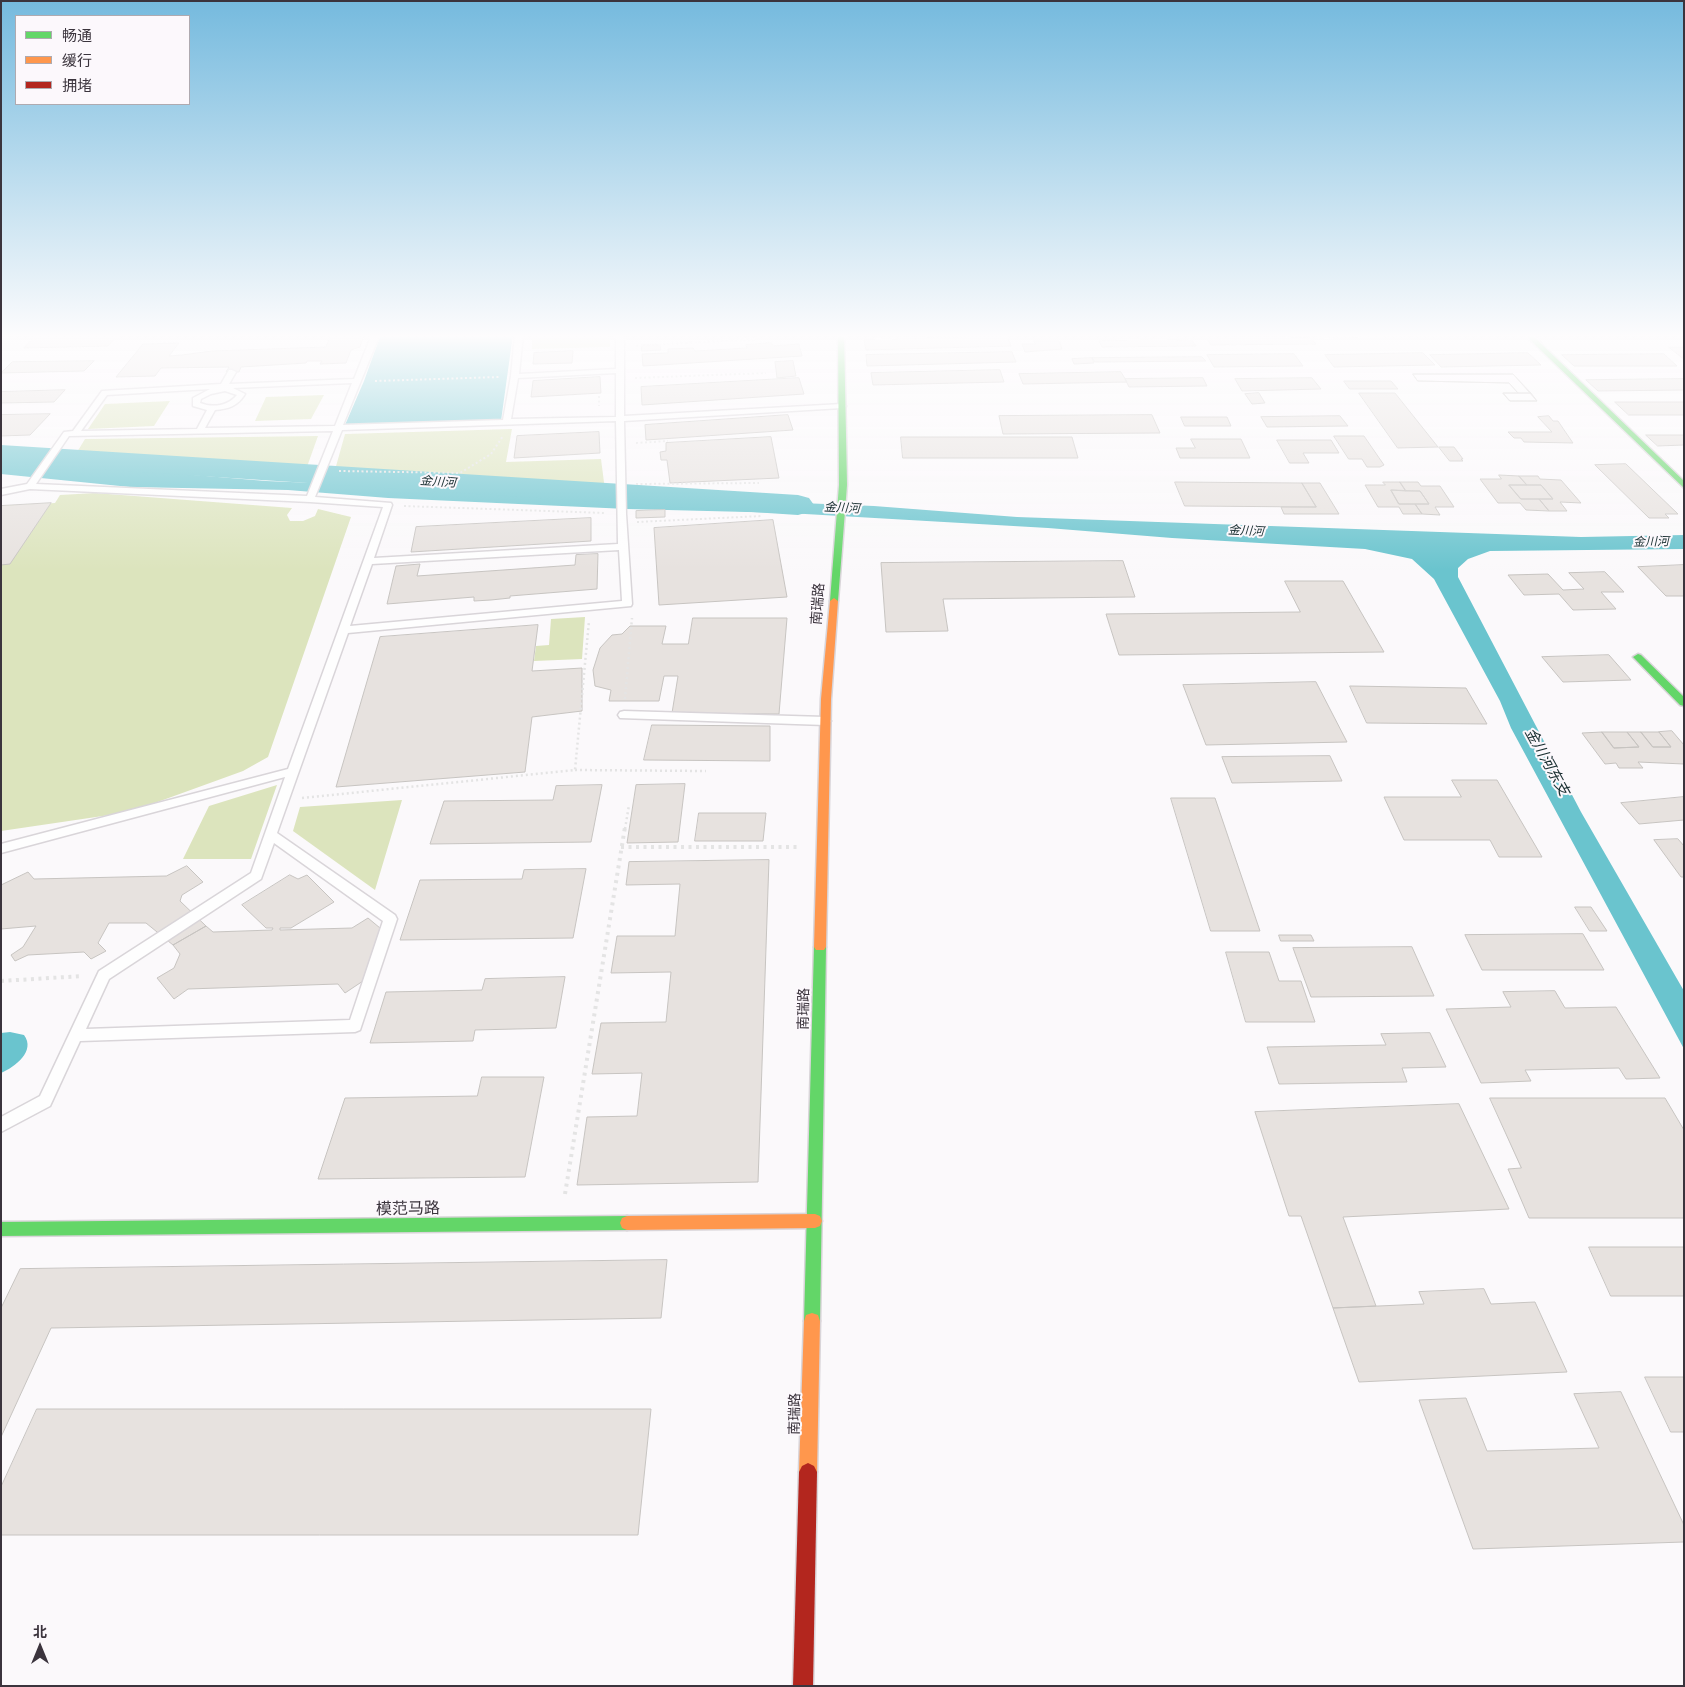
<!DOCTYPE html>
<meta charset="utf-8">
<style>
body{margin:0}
#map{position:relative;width:1685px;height:1687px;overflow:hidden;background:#fbf9fb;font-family:Inter,"Noto Sans SC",sans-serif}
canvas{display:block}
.frame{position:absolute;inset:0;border:2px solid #3b343d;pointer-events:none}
.legend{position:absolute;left:15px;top:15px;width:175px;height:90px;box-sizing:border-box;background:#fcf8fc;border:1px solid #afaab0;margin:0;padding:6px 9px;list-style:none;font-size:15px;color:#3b343d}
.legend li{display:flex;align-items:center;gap:10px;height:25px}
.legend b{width:25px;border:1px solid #afaab0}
.north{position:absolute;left:15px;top:1622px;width:50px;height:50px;-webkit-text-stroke:4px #fcf8fc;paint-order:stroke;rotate:0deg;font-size:14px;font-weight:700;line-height:20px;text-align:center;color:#3b343d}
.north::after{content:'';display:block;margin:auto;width:18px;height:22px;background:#3b343d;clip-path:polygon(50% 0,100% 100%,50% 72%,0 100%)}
</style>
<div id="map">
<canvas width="1685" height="1687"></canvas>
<div class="frame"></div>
<ul class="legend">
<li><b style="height:6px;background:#63d668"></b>畅通</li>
<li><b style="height:6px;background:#ff974d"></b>缓行</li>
<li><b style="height:6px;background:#b3261e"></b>拥堵</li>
</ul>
<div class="north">北</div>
</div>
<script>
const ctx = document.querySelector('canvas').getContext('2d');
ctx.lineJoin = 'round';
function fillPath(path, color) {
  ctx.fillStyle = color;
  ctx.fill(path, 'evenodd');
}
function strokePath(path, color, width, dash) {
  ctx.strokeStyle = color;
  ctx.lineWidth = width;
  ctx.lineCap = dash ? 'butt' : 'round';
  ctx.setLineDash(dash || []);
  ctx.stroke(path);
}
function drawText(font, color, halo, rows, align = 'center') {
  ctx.font = font + ' Inter,"Noto Sans SC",sans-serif';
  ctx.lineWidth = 4;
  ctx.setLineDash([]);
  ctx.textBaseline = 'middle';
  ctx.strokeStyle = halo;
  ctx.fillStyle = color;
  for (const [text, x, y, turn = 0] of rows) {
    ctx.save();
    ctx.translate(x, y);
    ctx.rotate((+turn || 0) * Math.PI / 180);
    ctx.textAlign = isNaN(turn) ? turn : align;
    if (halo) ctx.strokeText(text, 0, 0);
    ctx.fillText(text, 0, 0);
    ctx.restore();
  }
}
const green = new Path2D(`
 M 532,334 L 610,334 L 610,347 L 532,349 Z
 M 324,395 L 311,419 L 255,421 L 266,397 Z
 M 170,401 L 154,426 L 88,429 L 105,404 Z
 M 512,429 L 506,462 L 601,459 L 605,490 L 333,477 L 345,434 Z
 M 318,436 L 303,478 L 74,457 L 85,439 Z
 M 95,493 L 292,508 L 287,515 L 290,521 L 303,521 L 315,516 L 318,509 L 351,517 L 268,757 L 243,771 L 130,812 L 1,831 L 1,506 L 55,503 L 60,495 Z
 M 585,617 L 582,659 L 534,661 L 536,646 L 549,645 L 551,619 Z
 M 277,785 L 251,859 L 183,859 L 209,806 Z
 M 402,800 L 375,890 L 293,831 L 300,807 Z`);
const water = new Path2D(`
 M 381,334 L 513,334 L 501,421 L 345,425 L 364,381 Z
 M 1,459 L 266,481 L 874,506 L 1017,517 L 1581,537 L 1684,535 L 1684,549 L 1490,551 L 1468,559 L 1458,568 L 1458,577 L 1581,812 L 1684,991 L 1684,1049 L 1511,728 L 1500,701 L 1434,579 L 1412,559 L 1365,549 L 1172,538 L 1048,528 L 788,513 L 627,509 L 388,498 L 288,490 L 130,487 L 1,474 Z
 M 10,1032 L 24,1035 C 36,1051 15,1067 1,1073 L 1,1033 Z`);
const river = new Path2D(`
 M 1,445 L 798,495 L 809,498 L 814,505 L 809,512 L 798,515 L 1,463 Z`);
const building = new Path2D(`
 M 38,334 L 119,334 L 108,346 L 24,348 Z
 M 1316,334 L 1401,334 L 1404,336 L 1319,338 Z
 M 1414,334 L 1499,334 L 1499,335 L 1416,336 Z
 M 1541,334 L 1637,334 L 1638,335 L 1542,335 Z
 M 364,335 L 360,347 L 351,350 L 346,363 L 320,364 L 322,361 L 307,361 L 306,363 L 241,367 L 239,372 L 226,372 L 229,367 L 161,368 L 155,376 L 116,377 L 143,344 L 179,343 L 169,356 L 182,355 L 212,351 L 326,347 L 330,336 Z
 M 1007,336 L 1011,346 L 866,350 L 864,340 Z
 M 1311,338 L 1316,344 L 1211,345 L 1207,339 Z
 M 1192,340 L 1196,346 L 1102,347 L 1099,341 Z
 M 1034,341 L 1059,341 L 1062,349 L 1025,352 L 1022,344 L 1035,344 Z
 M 771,343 L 773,346 L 799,344 L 802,356 L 643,366 L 642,354 L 668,353 L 668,349 L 693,348 L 695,351 L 747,348 L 746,345 Z
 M 642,345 L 660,345 L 661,350 L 642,351 Z
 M 1669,347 L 1684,347 L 1684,359 Z
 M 573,351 L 572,363 L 533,364 L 534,353 Z
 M 1012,352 L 1016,362 L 867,366 L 866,355 Z
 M 1423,353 L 1435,365 L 1334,367 L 1325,355 Z
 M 1528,353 L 1541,365 L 1441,367 L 1430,355 Z
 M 1294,354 L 1303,366 L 1214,367 L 1207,355 Z
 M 1664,354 L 1677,366 L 1574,366 L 1562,355 Z
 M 1202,357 L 1206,361 L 1095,362 L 1092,358 Z
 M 1092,358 L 1094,363 L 1074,364 L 1072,359 Z
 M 94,361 L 84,371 L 1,373 L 12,362 Z
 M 793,361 L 796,376 L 777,378 L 775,362 Z
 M 1000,370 L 1004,382 L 873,385 L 871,373 Z
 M 1121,372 L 1127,382 L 1023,384 L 1019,374 Z
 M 1413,374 L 1513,374 L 1531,393 L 1518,393 L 1509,383 L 1418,381 Z
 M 1413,374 L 1513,374 L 1537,401 L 1510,401 L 1503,393 L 1518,393 L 1509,383 L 1418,381 Z
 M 600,377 L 601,393 L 531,397 L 533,381 Z
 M 799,378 L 804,394 L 642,405 L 641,387 Z
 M 1203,378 L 1207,386 L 1129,387 L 1125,379 Z
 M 1312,378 L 1321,389 L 1242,391 L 1235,379 Z
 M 1684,379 L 1684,390 L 1598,391 L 1586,380 Z
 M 1344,381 L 1391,381 L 1398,389 L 1350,389 Z
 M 65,390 L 54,402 L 1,403 L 1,392 Z
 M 1259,393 L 1265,403 L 1252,404 L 1245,394 Z
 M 1359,393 L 1395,393 L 1438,447 L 1398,448 Z
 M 1503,393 L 1531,393 L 1537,401 L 1510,401 Z
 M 1615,402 L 1684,402 L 1684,415 L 1629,415 Z
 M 50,414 L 30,435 L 1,436 L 1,415 Z
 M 788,415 L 793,430 L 646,440 L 645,425 Z
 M 1152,415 L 1160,433 L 1003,434 L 999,416 Z
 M 1340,416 L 1348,426 L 1267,427 L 1261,417 Z
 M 1549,416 L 1553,421 L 1558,421 L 1573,443 L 1524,442 L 1521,438 L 1514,438 L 1508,432 L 1552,432 L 1538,417 Z
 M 1181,417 L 1227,417 L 1231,426 L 1185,426 Z
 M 599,432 L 600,453 L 514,458 L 517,436 Z
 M 1646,435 L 1684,435 L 1684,445 L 1658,446 Z
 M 1334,436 L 1364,436 L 1384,465 L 1380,467 L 1367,467 L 1362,459 L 1349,459 Z
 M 771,437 L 779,478 L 670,483 L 667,460 L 661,460 L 660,452 L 666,451 L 666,443 Z
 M 901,437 L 1072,437 L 1078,458 L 903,458 Z
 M 1191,439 L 1241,439 L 1250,458 L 1180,458 L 1176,448 L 1195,448 Z
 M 1277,440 L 1331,440 L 1339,453 L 1303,453 L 1309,463 L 1290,463 Z
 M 1439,447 L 1454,447 L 1463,459 L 1461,459 L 1463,461 L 1450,461 Z
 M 1626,464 L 1678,514 L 1665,514 L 1669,518 L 1649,518 L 1595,465 Z
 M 1499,475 L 1519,476 L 1527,485 L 1509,485 L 1521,499 L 1539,499 L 1549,511 L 1526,510 L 1520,503 L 1498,503 L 1480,479 L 1501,479 Z
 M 1519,476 L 1538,476 L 1540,479 L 1561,480 L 1581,503 L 1560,502 L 1567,511 L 1549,511 L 1539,499 L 1553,499 L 1541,485 L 1527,485 Z
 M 1175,482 L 1302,483 L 1316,507 L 1185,506 Z
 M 1383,482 L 1400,482 L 1406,491 L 1391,490 L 1399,504 L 1415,504 L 1422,514 L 1403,514 L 1399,507 L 1378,507 L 1365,485 L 1385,485 Z
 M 1400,482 L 1418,482 L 1421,486 L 1440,486 L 1454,507 L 1435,507 L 1440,515 L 1422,514 L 1415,504 L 1429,504 L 1420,491 L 1406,491 Z
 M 1302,483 L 1320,483 L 1339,514 L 1284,514 L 1281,507 L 1316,507 Z
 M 1509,485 L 1541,485 L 1553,499 L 1521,499 Z
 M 1391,490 L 1420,491 L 1429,504 L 1399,504 Z
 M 51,503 L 10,564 L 1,565 L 1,506 Z
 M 665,510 L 665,517 L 636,518 L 636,511 Z
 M 591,518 L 591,541 L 411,552 L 416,527 Z
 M 773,520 L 787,597 L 659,605 L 654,528 Z
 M 598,554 L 597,589 L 510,596 L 510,598 L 491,600 L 474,601 L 474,597 L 387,604 L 396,566 L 420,564 L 417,576 L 575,565 L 576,555 Z
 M 1123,561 L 1135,597 L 943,599 L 948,631 L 886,632 L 881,563 Z
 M 1684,565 L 1684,596 L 1666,596 L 1638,567 Z
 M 1605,572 L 1624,592 L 1601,592 L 1616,609 L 1573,610 L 1559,594 L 1524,595 L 1508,575 L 1548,574 L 1563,590 L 1584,589 L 1569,573 Z
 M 1285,581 L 1343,581 L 1384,652 L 1119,655 L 1106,614 L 1300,612 Z
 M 693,618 L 787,618 L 779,714 L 672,713 L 678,676 L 664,676 L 659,701 L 609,701 L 611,690 L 595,686 L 593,670 L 600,648 L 612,635 L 622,634 L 630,626 L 666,626 L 662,644 L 688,644 Z
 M 538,625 L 532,671 L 582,668 L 582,711 L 532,717 L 525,772 L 336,787 L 380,637 Z
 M 1609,655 L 1631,680 L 1563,682 L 1542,657 Z
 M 1316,682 L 1347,742 L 1206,745 L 1183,685 Z
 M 1350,686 L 1466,688 L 1487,724 L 1367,723 Z
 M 652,725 L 770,726 L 770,761 L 644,760 Z
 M 1672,731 L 1684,745 L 1684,764 L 1638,762 L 1643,768 L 1619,768 L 1616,763 L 1605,764 L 1582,733 L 1602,732 L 1614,748 L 1639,747 L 1627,732 L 1641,732 L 1653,747 L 1671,747 L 1659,732 Z
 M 1602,732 L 1627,732 L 1639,747 L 1614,748 Z
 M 1641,732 L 1659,732 L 1671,747 L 1653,747 Z
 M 1330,756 L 1342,781 L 1232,783 L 1222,757 Z
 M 1452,780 L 1497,780 L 1542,857 L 1499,857 L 1490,840 L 1404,840 L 1384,797 L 1461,797 Z
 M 685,784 L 678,842 L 627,843 L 636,785 Z
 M 602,785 L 591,842 L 430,844 L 444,801 L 553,800 L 556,786 Z
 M 1684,797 L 1684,820 L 1639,824 L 1621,803 Z
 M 1171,798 L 1215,798 L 1260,931 L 1211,931 Z
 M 699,813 L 766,813 L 763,841 L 695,841 Z
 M 1678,839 L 1684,846 L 1684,877 L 1681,877 L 1654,840 Z
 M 769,860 L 758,1182 L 577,1185 L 587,1117 L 637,1116 L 642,1073 L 592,1074 L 601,1023 L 666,1022 L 671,972 L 611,973 L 617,936 L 675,936 L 680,884 L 626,885 L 629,862 Z
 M 187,866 L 203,882 L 182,895 L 180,901 L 206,926 L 173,945 L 146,923 L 109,923 L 98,943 L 106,951 L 91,959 L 84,952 L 28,955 L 15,961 L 11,955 L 23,947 L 36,926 L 1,929 L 1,885 L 28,872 L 34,879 L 166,876 Z
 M 586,869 L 573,938 L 400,940 L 420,880 L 522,879 L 524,870 Z
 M 290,875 L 298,879 L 307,875 L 334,902 L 291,928 L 280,928 L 280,930 L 352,928 L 368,918 L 392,938 L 374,948 L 378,971 L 345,993 L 338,984 L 188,989 L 174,999 L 157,978 L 174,968 L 180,954 L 173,945 L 206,926 L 213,932 L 272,930 L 273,928 L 266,928 L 242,905 Z
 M 1575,907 L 1591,907 L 1607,931 L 1590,931 Z
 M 1583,934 L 1604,970 L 1482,970 L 1465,935 Z
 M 1279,935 L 1311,935 L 1314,941 L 1281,941 Z
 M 1412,947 L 1434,996 L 1311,997 L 1293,948 Z
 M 1226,952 L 1269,952 L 1279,981 L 1301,981 L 1315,1022 L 1246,1022 Z
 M 565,977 L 556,1028 L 475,1030 L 473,1041 L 370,1043 L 386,992 L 482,990 L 485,979 Z
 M 1555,991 L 1565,1008 L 1616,1007 L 1660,1078 L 1626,1079 L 1619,1068 L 1525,1070 L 1531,1081 L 1481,1083 L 1446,1009 L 1511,1007 L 1503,992 Z
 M 1430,1033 L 1446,1067 L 1402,1068 L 1407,1082 L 1279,1084 L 1267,1047 L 1386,1045 L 1381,1034 Z
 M 482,1077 L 544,1077 L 525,1177 L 318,1179 L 345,1098 L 477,1096 Z
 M 1490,1098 L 1665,1098 L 1684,1130 L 1684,1218 L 1529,1218 L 1508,1169 L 1521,1168 Z
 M 1459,1104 L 1509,1209 L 1343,1217 L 1376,1306 L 1333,1308 L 1301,1216 L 1289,1216 L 1255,1112 Z
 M 1589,1247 L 1684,1247 L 1684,1296 L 1611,1296 Z
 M 667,1260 L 661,1318 L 51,1328 L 1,1437 L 1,1308 L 20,1269 Z
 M 1484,1289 L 1491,1304 L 1535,1302 L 1567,1372 L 1359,1382 L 1333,1308 L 1424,1304 L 1419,1292 Z
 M 1645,1377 L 1684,1377 L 1684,1432 L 1671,1432 Z
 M 1621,1392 L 1684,1525 L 1684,1542 L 1473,1549 L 1419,1400 L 1466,1398 L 1487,1451 L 1599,1448 L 1574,1394 Z
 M 37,1409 L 651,1409 L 638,1535 L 1,1535 L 1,1487 Z`);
const pathFar2 = new Path2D(`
 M 636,346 L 755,339
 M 635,378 L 766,373
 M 375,381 L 499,377
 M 599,396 L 599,406
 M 636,443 L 668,441
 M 339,471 L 460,473 L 491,454 L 503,436
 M 636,484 L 759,483
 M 404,506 L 605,513
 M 637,522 L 762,516`);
const pathFar1 = new Path2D(`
 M 625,699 L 632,618
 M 575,770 L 706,771
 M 302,798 L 575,770 L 589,621
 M 625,829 L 629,805`);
const path = new Path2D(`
 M 621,847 L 798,847
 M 1,981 L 83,976
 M 565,1194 L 625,827`);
const lane = new Path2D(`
 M 372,334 L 380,334 L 343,425 L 503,420 L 511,376 L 515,334 L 523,334 L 519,374 L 616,369 L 616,334 L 624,334 L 624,416 L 842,404 L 846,406 L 842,408 L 624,421 L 626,514 L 632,604 L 631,606 L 348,633 L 277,833 L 395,915 L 397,919 L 360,1030 L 355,1032 L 80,1041 L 50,1106 L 1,1132 L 1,1117 L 40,1096 L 99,971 L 251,873 L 285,777 L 1,853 L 1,844 L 288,769 L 383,507 L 310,502 L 30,489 L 1,495 L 1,489 L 27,484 L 64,432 L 73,431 L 102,391 L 221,384 L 229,370 L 232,370 L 236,372 L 229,384 L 354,379 ZM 616,373 L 616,417 L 511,419 L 518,378 ZM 352,383 L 335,426 L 205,428 L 215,410 C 228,409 238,406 245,394 L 233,388 ZM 210,389 L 193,398 L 193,406 L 207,410 L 197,429 L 81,431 L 107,395 ZM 225,391 L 237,395 C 228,406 213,408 200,403 L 201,399 L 211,394 ZM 616,421 L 618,544 L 374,558 L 392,505 L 391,503 L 315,497 L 342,430 ZM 333,431 L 307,496 L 36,484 L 69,436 ZM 619,550 L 622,601 L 350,626 L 372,564 ZM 274,843 L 383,921 L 350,1020 L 86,1029 L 109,979 L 261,879 Z
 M 624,711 L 825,717 L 831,721 L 825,725 L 620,718 L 618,715 L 620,712 Z`);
const fast = new Path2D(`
 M 838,334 L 844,334 L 847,485 L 838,601 L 834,604 L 830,601 L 839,485 Z
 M 1524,334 L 1531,334 L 1684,481 L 1684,488 Z
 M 1638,654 L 1641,655 L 1684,697 L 1684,706 L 1680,705 L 1635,659 L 1633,657 Z
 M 820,942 L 824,944 L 826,947 L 820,1321 L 818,1327 L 812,1329 L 806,1327 L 804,1321 L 814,947 L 816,944 Z
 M 627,1216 L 632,1218 L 634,1223 L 632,1228 L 627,1230 L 1,1236 L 1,1222 Z`);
const slow = new Path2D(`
 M 834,598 L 838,601 L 831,699 L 826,947 L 824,950 L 816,950 L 814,947 L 821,699 L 830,601 Z
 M 815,1214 L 820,1216 L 822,1221 L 820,1226 L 815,1228 L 627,1230 L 622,1228 L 620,1223 L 622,1218 L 627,1216 Z
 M 812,1313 L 818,1315 L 820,1321 L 817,1472 L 814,1478 L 808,1481 L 802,1478 L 799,1472 L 804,1321 L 806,1315 Z`);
const jam = new Path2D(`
 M 808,1463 L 814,1466 L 817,1472 L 813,1686 L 793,1686 L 799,1472 L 802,1466 Z`);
const farWaternames = [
 ["金川河",438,482,4],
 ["金川河",842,508,3],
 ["金川河",1246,531,3],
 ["金川河",1651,542,-1]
];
const streetNames = [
 ["南瑞路",818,604,-86],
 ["南瑞路",804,1009,-89],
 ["南瑞路",795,1414,-89]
];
const waterNames = [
 ["金川河东支",1547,762,61]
];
const nearStreetnames = [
 ["模范马路",408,1209,-1]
];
fillPath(green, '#dce4bd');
fillPath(water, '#6ac4ce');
fillPath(river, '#6ac4ce');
fillPath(building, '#e7e2df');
strokePath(building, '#c7c4c1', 1);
strokePath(lane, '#d9d5d9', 3);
strokePath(fast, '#d9d5d9', 3);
strokePath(slow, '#d9d5d9', 3);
strokePath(jam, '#d9d5d9', 3);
strokePath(pathFar2, '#e4e4e4', 2, [2, 2.5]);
strokePath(pathFar1, '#e4e4e4', 2.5, [2, 3]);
strokePath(path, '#e4e4e4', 4, [3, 4.5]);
fillPath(lane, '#fefefe');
fillPath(fast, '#63d668');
fillPath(slow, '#ff974d');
fillPath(jam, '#b3261e');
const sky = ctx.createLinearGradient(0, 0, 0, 570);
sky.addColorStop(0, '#75bade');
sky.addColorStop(0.59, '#fdfcfd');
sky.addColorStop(1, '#fdfcfd00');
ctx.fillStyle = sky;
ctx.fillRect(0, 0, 1685, 570);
drawText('italic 12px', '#182e30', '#fcf8fc', farWaternames);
drawText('14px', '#3b343d', '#fcf8fc', streetNames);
drawText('italic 15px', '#182e30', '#fcf8fc', waterNames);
drawText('16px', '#3b343d', '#fcf8fc', nearStreetnames);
</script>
